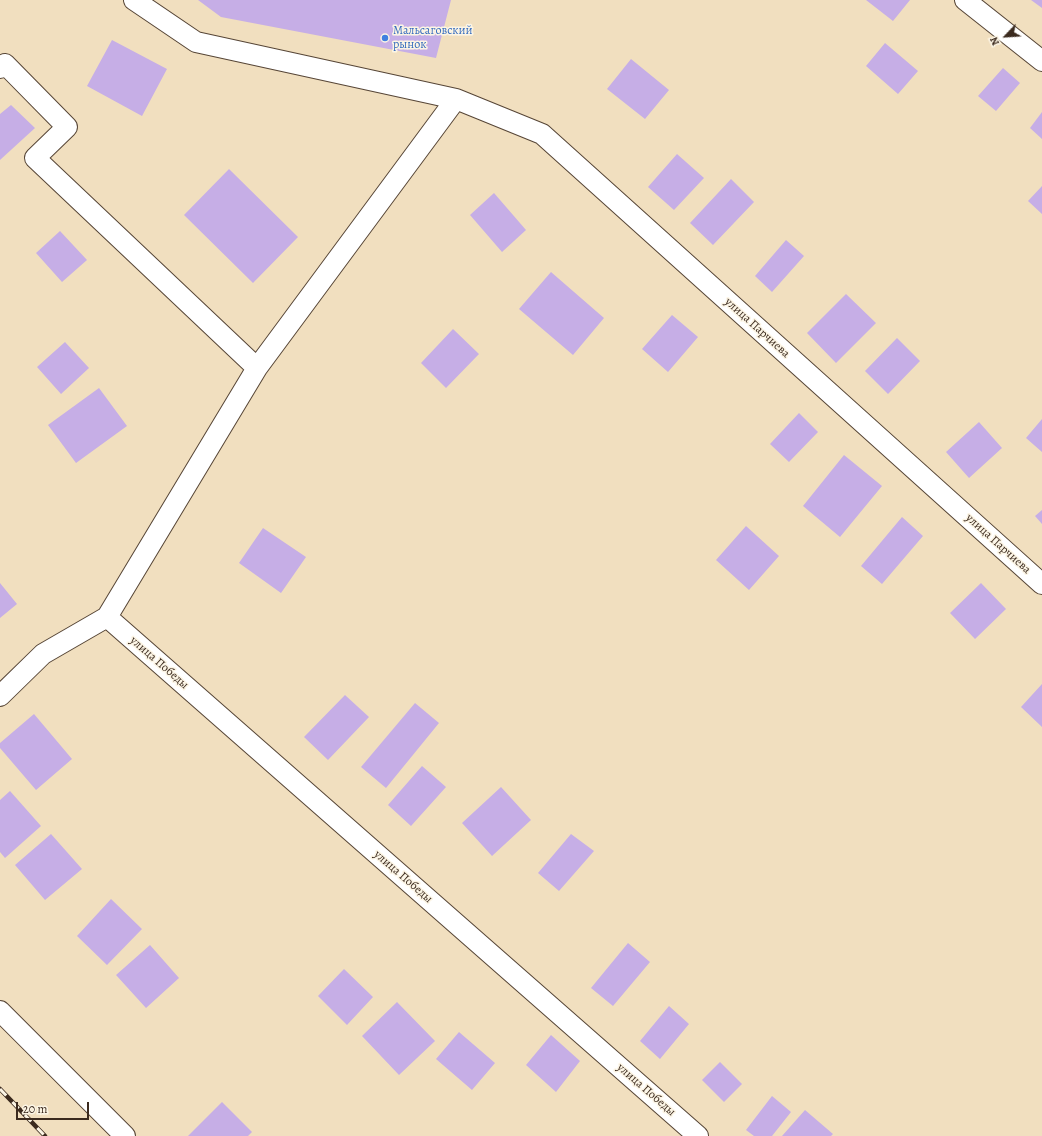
<!DOCTYPE html>
<meta charset="utf-8">
<style>
body{margin:0}
#map{position:relative;width:1042px;height:1136px;overflow:hidden;background:#f1dfbf;font-family:Alegreya,serif}
canvas{display:block}
.north{position:absolute;left:986px;top:16px;width:40px;height:40px;-webkit-text-stroke:3px #fcf5e5;paint-order:stroke;rotate:245deg;font-size:11px;font-weight:700;line-height:16px;text-align:center;color:#3b2a1e}
.north::after{content:'';display:block;margin:auto;width:14px;height:18px;background:#3b2a1e;clip-path:polygon(50% 0,100% 100%,50% 72%,0 100%)}
.scale{position:absolute;left:16px;top:1102px;width:73px;height:18px;box-sizing:border-box;border:2px solid #3b2a1e;border-top:0;padding-left:5px;font-size:12px;line-height:14px;white-space:nowrap;color:#3b2a1e;-webkit-text-stroke:3px #fcf5e5;paint-order:stroke}
</style>
<div id="map">
<canvas width="1042" height="1136"></canvas>
<div class="north">N</div>
<div class="scale">20 m</div>
</div>
<script>
const ctx = document.querySelector('canvas').getContext('2d');
ctx.lineJoin = 'round';
function fillPath(path, color) {
  ctx.fillStyle = color;
  ctx.fill(path, 'evenodd');
}
function strokePath(path, color, width, dash) {
  ctx.strokeStyle = color;
  ctx.lineWidth = width;
  ctx.lineCap = dash ? 'butt' : 'round';
  ctx.setLineDash(dash || []);
  ctx.stroke(path);
}
function drawText(font, color, halo, rows, align = 'center') {
  ctx.font = font + ' Alegreya,serif';
  ctx.lineWidth = 3;
  ctx.setLineDash([]);
  ctx.textBaseline = 'middle';
  ctx.strokeStyle = halo;
  ctx.fillStyle = color;
  for (const [text, x, y, turn = 0] of rows) {
    ctx.save();
    ctx.translate(x, y);
    ctx.rotate((+turn || 0) * Math.PI / 180);
    ctx.textAlign = isNaN(turn) ? turn : align;
    if (halo) ctx.strokeText(text, 0, 0);
    ctx.fillText(text, 0, 0);
    ctx.restore();
  }
}
const building = new Path2D(`
 M 198,0 L 451,0 L 436,58 L 221,17 Z
 M 866,0 L 910,0 L 893,21 Z
 M 1031,0 L 1042,0 L 1042,8 Z
 M 112,40 L 167,69 L 142,116 L 87,86 Z
 M 885,43 L 918,71 L 898,94 L 866,66 Z
 M 631,59 L 669,90 L 645,119 L 607,89 Z
 M 1003,68 L 1020,83 L 996,111 L 978,96 Z
 M 11,105 L 35,128 L 0,160 L 0,114 Z
 M 1042,112 L 1042,139 L 1030,128 Z
 M 677,154 L 704,178 L 674,210 L 648,187 Z
 M 229,169 L 298,237 L 253,283 L 184,215 Z
 M 731,179 L 754,202 L 713,245 L 690,223 Z
 M 1042,186 L 1042,214 L 1028,201 Z
 M 494,193 L 526,230 L 502,252 L 470,215 Z
 M 60,231 L 87,260 L 62,282 L 36,253 Z
 M 786,240 L 804,256 L 772,292 L 755,276 Z
 M 551,272 L 604,318 L 573,355 L 519,309 Z
 M 846,294 L 876,323 L 836,363 L 807,333 Z
 M 672,315 L 698,337 L 668,372 L 642,349 Z
 M 453,329 L 479,354 L 446,388 L 421,363 Z
 M 897,338 L 920,361 L 888,394 L 865,371 Z
 M 65,342 L 89,368 L 61,394 L 37,367 Z
 M 99,388 L 127,426 L 76,463 L 48,425 Z
 M 799,413 L 818,432 L 789,462 L 770,444 Z
 M 1042,419 L 1042,452 L 1026,438 Z
 M 979,422 L 1002,448 L 969,478 L 946,452 Z
 M 844,455 L 882,486 L 840,537 L 803,506 Z
 M 1042,510 L 1042,524 L 1035,516 Z
 M 902,517 L 923,536 L 882,584 L 861,566 Z
 M 746,526 L 779,556 L 749,590 L 716,560 Z
 M 263,528 L 306,557 L 281,593 L 239,563 Z
 M 0,583 L 17,604 L 0,618 Z
 M 981,583 L 1006,609 L 975,639 L 950,613 Z
 M 1042,684 L 1042,727 L 1021,707 Z
 M 345,695 L 369,717 L 328,760 L 304,737 Z
 M 415,703 L 439,723 L 386,788 L 361,767 Z
 M 34,714 L 72,759 L 36,790 L 0,748 L 0,743 Z
 M 422,766 L 446,787 L 411,826 L 388,805 Z
 M 501,787 L 531,820 L 492,856 L 462,823 Z
 M 10,791 L 41,826 L 5,858 L 0,852 L 0,800 Z
 M 51,834 L 82,869 L 45,900 L 15,865 Z
 M 571,834 L 594,851 L 559,891 L 538,873 Z
 M 111,899 L 142,929 L 107,965 L 77,936 Z
 M 628,943 L 650,962 L 613,1006 L 591,988 Z
 M 150,945 L 179,978 L 146,1008 L 116,975 Z
 M 344,969 L 373,997 L 347,1025 L 318,996 Z
 M 397,1002 L 435,1041 L 399,1075 L 362,1036 Z
 M 669,1006 L 689,1024 L 660,1059 L 640,1041 Z
 M 459,1032 L 495,1063 L 472,1090 L 436,1059 Z
 M 551,1035 L 580,1061 L 556,1092 L 526,1065 Z
 M 720,1062 L 742,1084 L 724,1102 L 702,1080 Z
 M 772,1096 L 791,1112 L 772,1136 L 754,1136 L 746,1130 Z
 M 222,1102 L 252,1132 L 248,1136 L 188,1136 Z
 M 805,1110 L 833,1134 L 831,1136 L 782,1136 Z`);
const minor = new Path2D(`
 M 134,0 L 196,42 L 456,99 L 542,134 L 1042,584
 M 965,0 L 1042,61
 M 0,68 L 5,64 L 67,127 L 35,158 L 257,368
 M 107,617 L 698,1136
 M 0,696 L 43,654 L 107,617 L 257,368 L 456,99
 M 0,1011 L 125,1136`);
const rail = new Path2D(`
 M 0,1089 L 45,1136`);
const markers = [
 [385,38,4,"#3f7fe0"]
];
const shopNames = [
 ["Мальсаговский",393,31],
 ["рынок",393,45]
];
const streetNames = [
 ["улица Парчиева",757,328,42],
 ["улица Парчиева",998,544,42],
 ["улица Победы",159,663,41],
 ["улица Победы",403,877,41],
 ["улица Победы",646,1090,41]
];
fillPath(building, '#c6aee6');
strokePath(minor, '#564536', 22);
strokePath(minor, '#fff', 20);
strokePath(rail, '#3b2a1e', 4.5);
strokePath(rail, '#fcf5e5', 3, [9]);
for (const [x, y, r, color] of markers) {
  const dot = new Path2D();
  dot.arc(x, y, r, 0, 2 * Math.PI);
  ctx.fillStyle = color;
  ctx.fill(dot);
  strokePath(dot, '#fcf5e5', 1.5);
}
drawText('12px', '#366cbe', '#fcf5e5', shopNames, 'left');
drawText('12px', '#3b2a1e', '#fcf5e5', streetNames);
</script>
